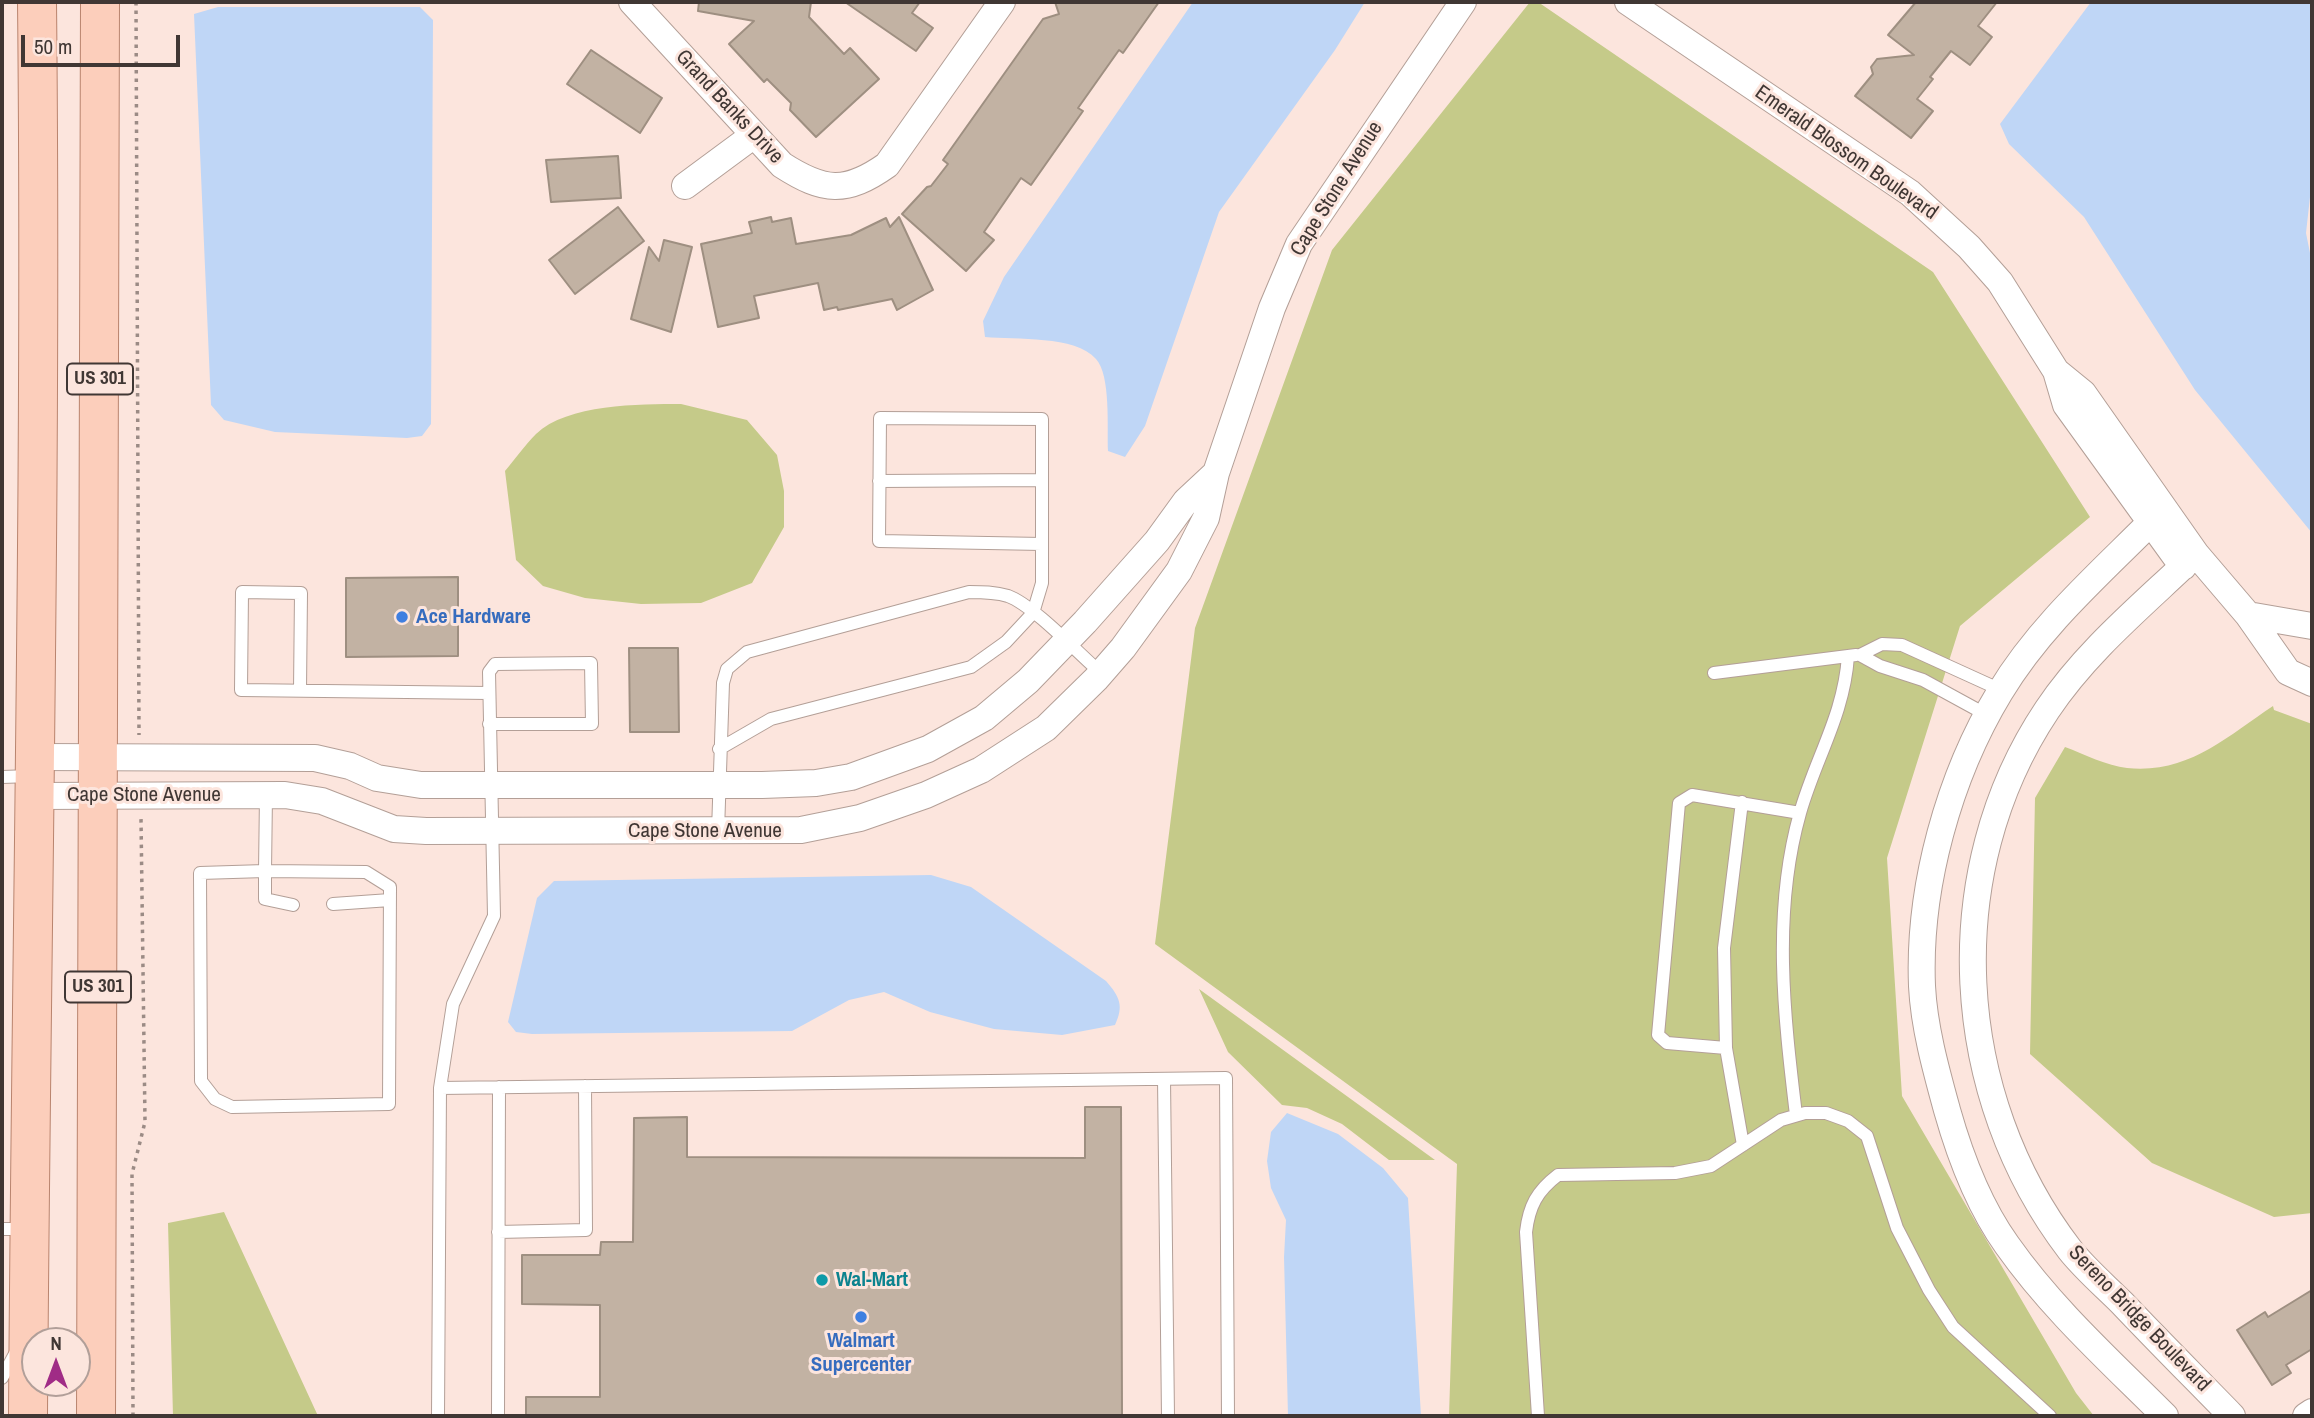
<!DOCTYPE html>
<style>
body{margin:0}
#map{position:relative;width:2314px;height:1418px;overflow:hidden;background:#fce5dd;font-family:"Archivo Narrow",sans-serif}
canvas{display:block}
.frame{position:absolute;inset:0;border:4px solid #403734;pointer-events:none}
.north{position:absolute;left:21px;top:1327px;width:70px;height:70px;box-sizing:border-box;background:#fce5dd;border:2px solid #b19f99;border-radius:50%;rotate:0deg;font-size:19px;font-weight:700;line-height:28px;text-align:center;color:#403734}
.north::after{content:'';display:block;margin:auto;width:24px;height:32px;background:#a02c86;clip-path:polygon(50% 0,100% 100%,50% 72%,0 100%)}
.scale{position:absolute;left:21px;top:35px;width:159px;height:32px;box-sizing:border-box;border:4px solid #403734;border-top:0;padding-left:9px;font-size:21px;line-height:24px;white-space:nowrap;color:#403734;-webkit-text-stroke:5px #fce5dd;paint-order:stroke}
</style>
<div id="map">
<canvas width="2314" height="1418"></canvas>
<div class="frame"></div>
<div class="north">N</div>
<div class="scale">50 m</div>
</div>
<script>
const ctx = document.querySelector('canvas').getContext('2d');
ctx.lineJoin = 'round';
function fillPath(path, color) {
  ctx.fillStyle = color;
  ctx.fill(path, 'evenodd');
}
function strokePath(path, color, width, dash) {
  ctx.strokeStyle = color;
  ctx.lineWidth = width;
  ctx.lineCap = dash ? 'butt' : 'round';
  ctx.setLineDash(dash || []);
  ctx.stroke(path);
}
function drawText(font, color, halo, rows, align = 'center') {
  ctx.font = font + ' "Archivo Narrow",sans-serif';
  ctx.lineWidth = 6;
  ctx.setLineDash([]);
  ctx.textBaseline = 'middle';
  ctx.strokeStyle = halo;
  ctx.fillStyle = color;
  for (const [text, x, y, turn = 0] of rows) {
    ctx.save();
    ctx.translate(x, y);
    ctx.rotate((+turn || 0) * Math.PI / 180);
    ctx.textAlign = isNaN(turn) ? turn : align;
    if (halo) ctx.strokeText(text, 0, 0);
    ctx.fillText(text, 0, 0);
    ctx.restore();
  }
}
const green = new Path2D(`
 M 1530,2 L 1538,2 L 1933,272 L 2090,517 L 1960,626 L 1887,858 L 1902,1096 L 2076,1393 L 2094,1416 L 1449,1416 L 1457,1164 L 1155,944 L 1195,628 L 1332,250 Z
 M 681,404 L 747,420 L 777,455 L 784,491 L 784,527 L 752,583 L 701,603 L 641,604 L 585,598 L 543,586 L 516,560 L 505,471 C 515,459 525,445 536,434 C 567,404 640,404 681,404 Z
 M 2273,706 L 2274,710 L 2312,724 L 2312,1213 L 2274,1217 L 2152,1163 L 2030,1054 L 2035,798 L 2065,747 C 2084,754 2107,766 2127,768 C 2188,774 2225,738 2273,706 Z
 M 1199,989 L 1435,1160 L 1389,1160 L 1342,1124 L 1307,1108 L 1282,1105 L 1228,1052 Z
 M 224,1212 L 318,1416 L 173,1416 L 168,1223 Z`);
const water = new Path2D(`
 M 1193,2 L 1365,2 L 1335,50 L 1219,212 L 1145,426 L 1125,457 L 1108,451 C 1107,429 1111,375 1096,359 C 1075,335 1016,340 985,337 L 983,321 L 1004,277 Z
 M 2091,2 L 2312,2 L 2312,179 L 2306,233 L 2312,263 L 2312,533 L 2195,390 L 2084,217 L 2009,144 L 2000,124 Z
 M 218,7 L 420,7 L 433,20 L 431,424 L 422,436 L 407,438 L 275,432 L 224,420 L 211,405 L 194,14 Z
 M 931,875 L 971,887 L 1106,981 C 1120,997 1124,1006 1115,1025 L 1062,1035 L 994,1029 L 930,1012 L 884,992 L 849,1000 L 792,1031 L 532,1034 L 516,1032 L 508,1022 L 537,898 L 554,881 Z
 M 1287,1113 L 1338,1134 L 1383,1168 L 1408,1198 L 1421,1416 L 1288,1416 L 1284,1257 L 1286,1220 L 1271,1188 L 1267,1161 L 1271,1132 Z`);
const building = new Path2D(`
 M 699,2 L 811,2 L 809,17 L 844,54 L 850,48 L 879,79 L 816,137 L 790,110 L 791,103 L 767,79 L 764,82 L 729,44 L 754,21 L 698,11 Z
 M 845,2 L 920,2 L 912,13 L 933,28 L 916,51 Z
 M 1055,2 L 1159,2 L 1123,53 L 1119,50 L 1078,108 L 1083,111 L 1031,185 L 1021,178 L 984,232 L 994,240 L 966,271 L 902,214 L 927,187 L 931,186 L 948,164 L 943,160 L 1043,19 L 1059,14 Z
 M 1916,2 L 1997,2 L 1978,26 L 1992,37 L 1970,65 L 1951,51 L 1930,77 L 1933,79 L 1917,99 L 1933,111 L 1911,138 L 1855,96 L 1873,74 L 1871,67 L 1877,59 L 1914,55 L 1888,35 Z
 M 591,50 L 662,98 L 640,133 L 567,84 Z
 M 618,156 L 621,198 L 551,202 L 546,160 Z
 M 618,207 L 644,241 L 575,294 L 549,260 Z
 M 771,217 L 772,222 L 791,218 L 796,244 L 851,235 L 886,218 L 890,227 L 899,217 L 933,290 L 897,310 L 892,299 L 838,310 L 837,307 L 824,310 L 818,283 L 754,296 L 759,318 L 718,327 L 701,244 L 752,233 L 749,222 Z
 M 664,240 L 692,247 L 671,332 L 631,319 L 649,247 L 659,261 Z
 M 458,577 L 458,656 L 346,657 L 346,578 Z
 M 629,648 L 678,648 L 679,732 L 630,732 Z
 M 1085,1107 L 1121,1107 L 1122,1416 L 526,1416 L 526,1397 L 600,1397 L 600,1305 L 522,1304 L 522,1255 L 600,1255 L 601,1242 L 633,1242 L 634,1118 L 687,1117 L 687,1157 L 1085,1158 Z
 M 2312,1290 L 2312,1349 L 2286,1365 L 2291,1373 L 2272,1385 L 2237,1330 L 2265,1312 L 2268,1317 Z`);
const path = new Path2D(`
 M 136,2 L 139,735
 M 133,1416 L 132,1174 L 145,1122 L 141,819`);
const lane = new Path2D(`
 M 879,481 L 1042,480
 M 1714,673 L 1856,655
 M 300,690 L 301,593 L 242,592 L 241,690 L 489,693
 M 1987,715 L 1923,680 L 1880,666 L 1860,655 L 1882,644 L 1902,645 L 2001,690
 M 719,749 L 771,719 L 971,667 L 1006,642 L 1033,613 L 1042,583 L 1042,419 L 880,418 L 879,541 L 1042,544
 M 2,777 L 31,776
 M 266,795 L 265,871 L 200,873 L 201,1081 L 215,1099 L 232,1107 L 389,1104 L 390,887 L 366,872 L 265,871 L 265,899 L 293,905
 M 1742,802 L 1724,948 L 1726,1048 L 1667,1043 L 1658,1035 L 1679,803 L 1692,795 L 1800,813
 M 718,831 L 723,683 L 727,669 L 747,652 L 969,592 C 982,592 995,592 1008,596 C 1033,605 1079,654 1101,673
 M 333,904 L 390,900
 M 1726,1048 L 1743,1145
 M 1164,1079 L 1168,1416
 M 440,1088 L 453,1004 L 494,916 L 489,672 L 495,664 L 591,663 L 592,724 L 489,724
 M 1796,1115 C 1784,1015 1772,912 1800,813 C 1816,757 1844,715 1848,656
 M 2,1229 L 25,1229
 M 498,1232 L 586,1230 L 585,1086
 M 2,1378 L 17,1350
 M 438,1416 L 440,1088 L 1226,1078 L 1228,1416
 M 498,1416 L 499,1087
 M 1538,1416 L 1526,1232 C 1529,1206 1537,1191 1558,1175 L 1675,1173 L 1711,1166 L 1781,1120 L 1805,1113 L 1826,1113 L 1848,1121 L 1867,1136 L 1897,1228 L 1929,1290 L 1953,1327 L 2050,1416`);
const street = new Path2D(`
 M 632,2 L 782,165 C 824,192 846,194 887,165 L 1002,2
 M 1628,2 L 1910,193 L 1969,247 L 2000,282 L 2056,371 L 2066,405 L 2183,567
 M 685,186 L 754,135
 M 2056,371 L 2083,393 L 2196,554 L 2248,615 L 2288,672 L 2312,683
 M 2196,554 C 2144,604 2087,650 2047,710 C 1938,873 1952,1096 2070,1250 C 2085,1269 2105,1286 2122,1303 C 2158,1341 2195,1378 2232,1416
 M 2248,615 L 2312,626
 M 36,757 L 315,758 L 350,766 L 377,778 L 421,785 L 762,785 L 816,783 L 851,777 L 928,749 L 984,718 L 1028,681 L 1085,622 L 1157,541 L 1186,501 L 1216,473
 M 34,796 L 285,795 L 322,801 L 394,829 L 426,831 L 801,830 L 860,818 L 926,795 L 981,770 L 1046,728 L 1096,679 L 1123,648 L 1179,571 L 1206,518 L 1216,473 L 1272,308 L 1299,244 L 1463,2
 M 2165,1416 C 2110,1361 2052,1309 2007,1245 C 1979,1206 1960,1156 1947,1110 C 1936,1070 1924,1027 1922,986 C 1918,887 1949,776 2000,692 C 2039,627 2097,576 2150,523 L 2166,512
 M 2306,1416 L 2312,1412`);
const primary = new Path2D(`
 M 28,1416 C 31,945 42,473 37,2
 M 96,1416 L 100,2`);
const markers = [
 [402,617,7,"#3f7fe0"],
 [822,1280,7,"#0f9aa8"],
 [861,1317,7,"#3f7fe0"]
];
const shields = [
 [100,379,66],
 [98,987,66]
];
const shieldNames = [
 ["US 301",100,379],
 ["US 301",98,987]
];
const streetNames = [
 ["Grand Banks Drive",729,107,47],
 ["Emerald Blossom Boulevard",1846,153,35],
 ["Cape Stone Avenue",1337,189,-58],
 ["Cape Stone Avenue",144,795],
 ["Cape Stone Avenue",705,831],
 ["Sereno Bridge Boulevard",2139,1319,46]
];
const shopNames = [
 ["Ace Hardware",416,617],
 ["Walmart",861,1341,"center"],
 ["Supercenter",861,1365,"center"]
];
const cultureNames = [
 ["Wal-Mart",836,1280]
];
fillPath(green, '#c5ca89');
fillPath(water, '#bfd6f6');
fillPath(building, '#c2b2a3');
strokePath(building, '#9e8f81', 2);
strokePath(lane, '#b39f97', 14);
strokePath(street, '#b39f97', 28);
strokePath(primary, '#b9846e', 40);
strokePath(path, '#9b8b85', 3.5, [3.5, 5]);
strokePath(lane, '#fff', 12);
strokePath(street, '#fff', 26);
strokePath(primary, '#fccebb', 38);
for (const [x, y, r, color] of markers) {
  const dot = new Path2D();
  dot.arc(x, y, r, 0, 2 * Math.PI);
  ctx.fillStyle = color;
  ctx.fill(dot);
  strokePath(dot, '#fce5dd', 2.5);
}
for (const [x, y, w] of shields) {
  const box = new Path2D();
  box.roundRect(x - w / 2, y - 15.5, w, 31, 5);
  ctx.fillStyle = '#fce5dd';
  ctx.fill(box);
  strokePath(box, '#403734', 2);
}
drawText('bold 19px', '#403734', null, shieldNames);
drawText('21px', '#403734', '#fce5dd', streetNames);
drawText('bold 21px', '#366cbe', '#fce5dd', shopNames, 'left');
drawText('bold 21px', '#0d838f', '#fce5dd', cultureNames, 'left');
</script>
